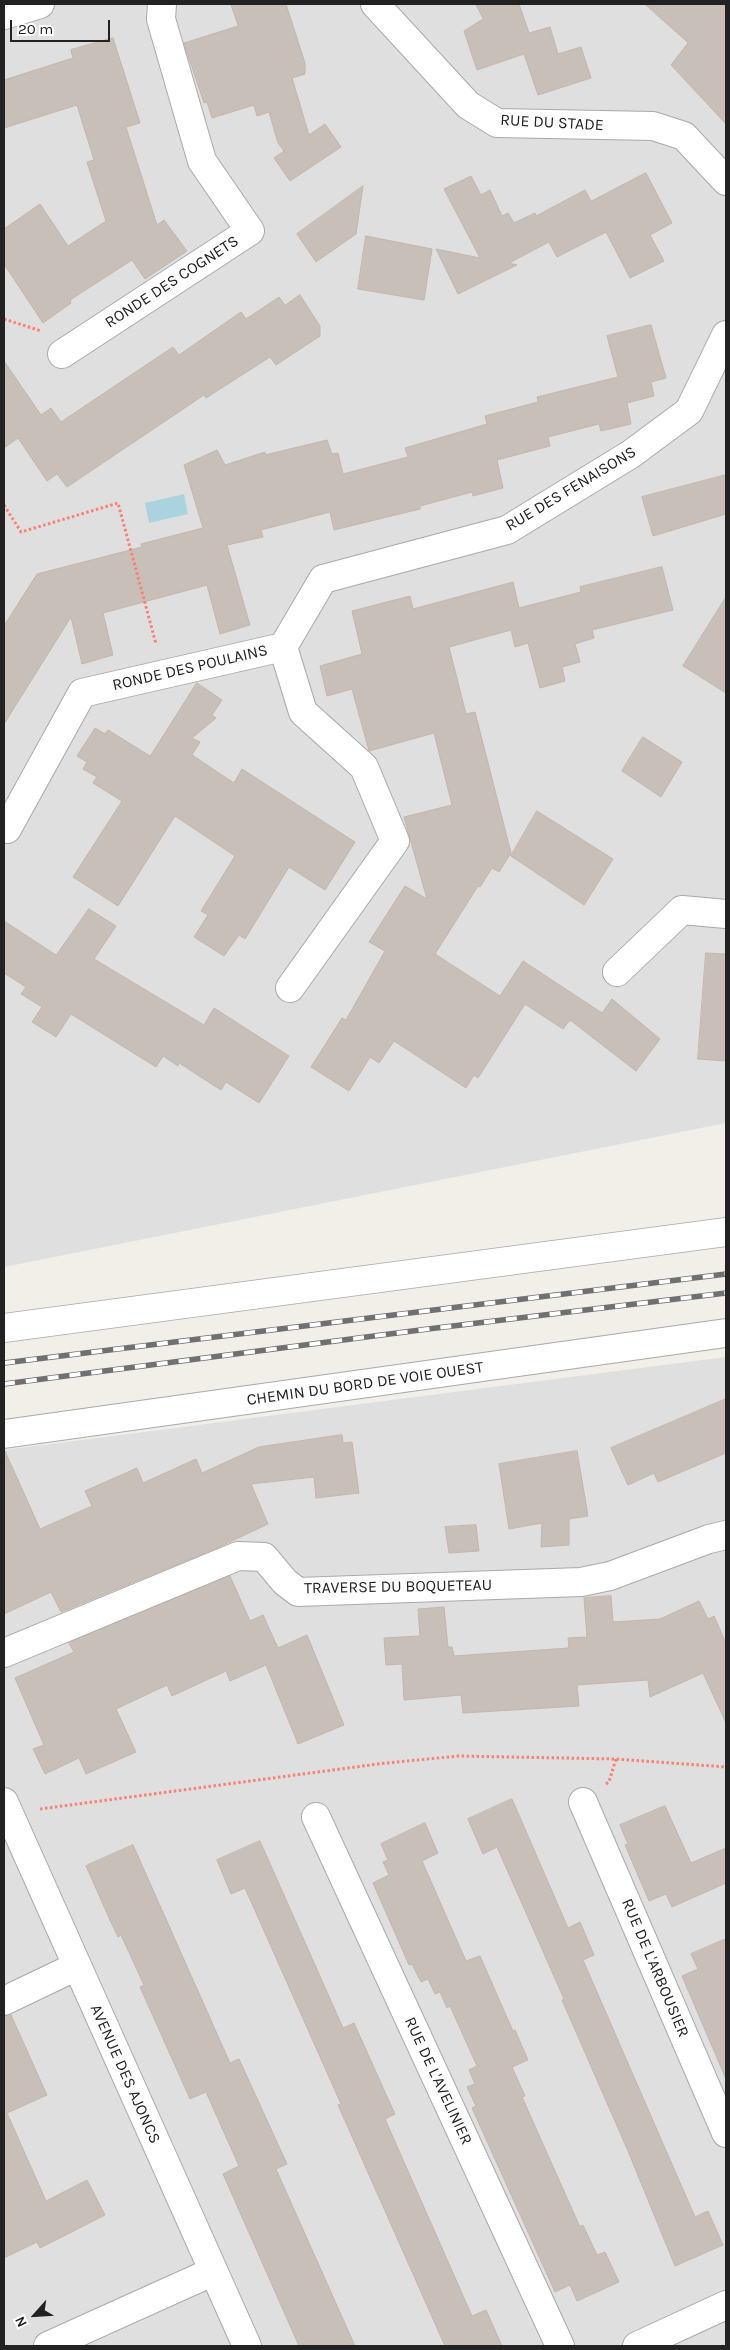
<!DOCTYPE html>
<style>
body{margin:0}
#map{position:relative;width:730px;height:2350px;overflow:hidden;background:#f2efe9;font-family:Karla,sans-serif}
canvas{display:block}
.frame{position:absolute;inset:0;border:5px solid #222;pointer-events:none}
.north{position:absolute;left:10px;top:2290px;width:50px;height:50px;-webkit-text-stroke:4px #fff;paint-order:stroke;rotate:244deg;font-size:14px;font-weight:700;line-height:20px;text-align:center;color:#222}
.north::after{content:'';display:block;margin:auto;width:18px;height:22px;background:#222;clip-path:polygon(50% 0,100% 100%,50% 72%,0 100%)}
.scale{position:absolute;left:10px;top:20px;width:100px;height:22px;box-sizing:border-box;border:2px solid #222;border-top:0;padding-left:6px;font-size:15px;line-height:18px;white-space:nowrap;color:#222;-webkit-text-stroke:4px #fff;paint-order:stroke}
</style>
<div id="map">
<canvas width="730" height="2350"></canvas>
<div class="frame"></div>
<div class="north">N</div>
<div class="scale">20 m</div>
</div>
<script>
const ctx = document.querySelector('canvas').getContext('2d');
ctx.lineJoin = 'round';
function fillPath(path, color) {
  ctx.fillStyle = color;
  ctx.fill(path, 'evenodd');
}
function strokePath(path, color, width, dash) {
  ctx.strokeStyle = color;
  ctx.lineWidth = width;
  ctx.lineCap = dash ? 'butt' : 'round';
  ctx.setLineDash(dash || []);
  ctx.stroke(path);
}
function drawText(font, color, halo, rows, align = 'center') {
  ctx.font = font + ' Karla,sans-serif';
  ctx.lineWidth = 4;
  ctx.setLineDash([]);
  ctx.textBaseline = 'middle';
  ctx.strokeStyle = halo;
  ctx.fillStyle = color;
  for (const [text, x, y, turn = 0] of rows) {
    ctx.save();
    ctx.translate(x, y);
    ctx.rotate((+turn || 0) * Math.PI / 180);
    ctx.textAlign = isNaN(turn) ? turn : align;
    if (halo) ctx.strokeText(text, 0, 0);
    ctx.fillText(text, 0, 0);
    ctx.restore();
  }
}
const residential = new Path2D(`
 M 4,4 L 726,4 L 726,1123 L 4,1267 Z
 M 726,1357 L 726,2346 L 4,2346 L 4,1450 Z`);
const water = new Path2D(`
 M 184,494 L 188,514 L 149,523 L 145,503 Z`);
const building = new Path2D(`
 M 231,4 L 286,4 L 305,63 L 305,74 L 292,78 L 309,135 L 325,124 L 341,147 L 290,181 L 274,158 L 284,151 L 278,143 L 269,112 L 257,116 L 254,105 L 212,118 L 207,102 L 204,103 L 184,43 L 238,26 Z
 M 476,4 L 519,4 L 529,33 L 550,27 L 558,54 L 581,47 L 591,78 L 538,95 L 524,54 L 477,70 L 464,31 L 483,19 Z
 M 645,4 L 726,4 L 726,124 L 671,65 L 688,43 Z
 M 113,38 L 140,123 L 126,127 L 157,225 L 164,220 L 187,251 L 145,279 L 132,260 L 70,300 L 71,303 L 43,323 L 4,264 L 4,229 L 40,204 L 68,246 L 106,221 L 87,162 L 94,160 L 77,105 L 4,128 L 4,80 L 73,58 L 71,50 Z
 M 646,173 L 672,223 L 650,235 L 664,261 L 630,278 L 606,232 L 557,257 L 549,242 L 509,263 L 517,265 L 458,294 L 436,249 L 480,258 L 444,189 L 471,176 L 481,195 L 490,190 L 502,216 L 508,213 L 514,223 L 535,213 L 536,216 L 585,190 L 591,201 Z
 M 363,186 L 356,234 L 316,262 L 297,234 Z
 M 366,236 L 432,249 L 424,300 L 358,289 Z
 M 300,295 L 320,326 L 320,336 L 276,365 L 270,357 L 206,398 L 204,395 L 67,487 L 57,474 L 47,481 L 18,438 L 4,448 L 4,361 L 41,415 L 51,408 L 61,422 L 173,347 L 179,355 L 241,312 L 246,319 L 279,297 L 285,305 Z
 M 651,325 L 666,378 L 651,382 L 654,396 L 627,403 L 631,424 L 601,431 L 599,424 L 548,437 L 550,446 L 497,460 L 503,488 L 473,496 L 472,492 L 420,506 L 420,509 L 334,530 L 330,512 L 261,530 L 263,537 L 227,545 L 250,625 L 220,634 L 207,585 L 103,613 L 113,655 L 82,664 L 71,617 L 4,724 L 4,626 L 37,574 L 142,547 L 141,544 L 203,528 L 184,465 L 217,450 L 225,465 L 265,452 L 265,455 L 327,440 L 332,454 L 338,453 L 343,474 L 408,457 L 405,448 L 487,424 L 485,416 L 538,402 L 537,397 L 618,377 L 607,336 Z
 M 726,475 L 726,514 L 653,536 L 642,497 Z
 M 662,567 L 673,610 L 592,630 L 594,638 L 575,644 L 580,662 L 562,667 L 565,681 L 540,688 L 528,643 L 515,647 L 511,630 L 449,647 L 466,714 L 475,712 L 511,853 L 499,872 L 492,868 L 480,887 L 478,886 L 435,954 L 500,996 L 523,961 L 602,1013 L 612,999 L 660,1039 L 636,1071 L 570,1020 L 563,1029 L 525,1004 L 478,1078 L 474,1075 L 466,1088 L 394,1041 L 379,1063 L 370,1057 L 349,1091 L 311,1067 L 342,1018 L 346,1020 L 385,951 L 369,942 L 405,886 L 427,899 L 404,817 L 452,805 L 434,733 L 369,751 L 352,689 L 327,696 L 320,666 L 362,654 L 352,611 L 410,596 L 413,609 L 513,582 L 519,608 L 581,592 L 580,587 Z
 M 726,597 L 726,693 L 683,666 Z
 M 197,683 L 222,700 L 212,715 L 216,718 L 192,738 L 200,742 L 192,755 L 234,783 L 242,769 L 355,842 L 325,890 L 289,867 L 245,939 L 239,935 L 224,956 L 194,937 L 208,915 L 201,911 L 235,856 L 175,816 L 118,906 L 73,877 L 122,801 L 93,783 L 97,777 L 83,769 L 87,762 L 77,756 L 95,728 L 105,734 L 108,730 L 150,756 Z
 M 643,737 L 682,762 L 661,797 L 622,771 Z
 M 537,811 L 613,859 L 584,905 L 511,856 Z
 M 89,909 L 116,926 L 94,959 L 204,1025 L 214,1008 L 289,1056 L 259,1103 L 226,1082 L 221,1090 L 179,1063 L 178,1066 L 163,1056 L 156,1067 L 71,1014 L 56,1037 L 32,1022 L 42,1007 L 21,994 L 26,987 L 4,973 L 4,921 L 56,955 Z
 M 706,953 L 726,954 L 726,1061 L 698,1059 Z
 M 726,1399 L 726,1453 L 658,1482 L 654,1473 L 628,1485 L 611,1448 Z
 M 342,1435 L 343,1443 L 352,1442 L 359,1493 L 316,1498 L 314,1477 L 251,1484 L 268,1524 L 217,1548 L 61,1612 L 51,1592 L 4,1614 L 4,1449 L 40,1529 L 92,1506 L 85,1491 L 137,1468 L 143,1483 L 196,1459 L 202,1473 L 259,1447 Z
 M 577,1451 L 588,1516 L 569,1519 L 569,1545 L 541,1547 L 542,1523 L 509,1529 L 499,1464 Z
 M 476,1525 L 479,1551 L 449,1553 L 445,1527 Z
 M 230,1576 L 250,1621 L 263,1615 L 278,1648 L 307,1635 L 344,1725 L 298,1744 L 266,1665 L 230,1681 L 226,1671 L 172,1696 L 167,1685 L 116,1709 L 136,1752 L 86,1774 L 79,1758 L 45,1774 L 33,1749 L 44,1745 L 15,1678 L 74,1652 L 69,1643 Z
 M 611,1596 L 613,1622 L 660,1619 L 699,1601 L 708,1619 L 714,1616 L 726,1643 L 726,1723 L 703,1673 L 650,1697 L 648,1680 L 577,1685 L 579,1706 L 463,1713 L 461,1695 L 404,1700 L 402,1664 L 386,1665 L 384,1638 L 420,1636 L 418,1609 L 444,1607 L 448,1647 L 452,1647 L 454,1656 L 569,1648 L 568,1638 L 587,1637 L 584,1598 Z
 M 512,1799 L 568,1928 L 580,1922 L 594,1955 L 583,1960 L 695,2217 L 708,2211 L 723,2245 L 675,2266 L 628,2151 L 562,2000 L 564,1999 L 497,1847 L 483,1854 L 468,1819 Z
 M 665,1806 L 691,1863 L 726,1848 L 726,1883 L 672,1907 L 666,1894 L 649,1901 L 625,1845 L 628,1844 L 620,1825 Z
 M 425,1823 L 438,1853 L 422,1861 L 466,1961 L 480,1956 L 513,2031 L 515,2030 L 528,2060 L 512,2067 L 525,2096 L 522,2097 L 580,2227 L 583,2225 L 597,2255 L 605,2252 L 619,2282 L 577,2301 L 570,2285 L 555,2292 L 472,2108 L 476,2106 L 467,2087 L 475,2084 L 469,2070 L 477,2066 L 450,2006 L 447,2008 L 440,1992 L 435,1994 L 428,1979 L 421,1982 L 412,1964 L 409,1965 L 373,1883 L 389,1875 L 383,1862 L 388,1860 L 381,1844 Z
 M 260,1841 L 343,2028 L 354,2023 L 389,2101 L 395,2114 L 385,2119 L 472,2316 L 486,2310 L 502,2346 L 445,2346 L 338,2105 L 341,2104 L 245,1888 L 231,1894 L 217,1860 Z
 M 133,1845 L 230,2063 L 239,2059 L 287,2164 L 276,2169 L 355,2346 L 299,2346 L 269,2278 L 223,2174 L 239,2166 L 206,2092 L 190,2099 L 140,1987 L 144,1985 L 121,1935 L 118,1937 L 110,1920 L 86,1866 Z
 M 726,1939 L 726,2079 L 682,1976 L 698,1969 L 691,1954 Z
 M 11,2015 L 47,2095 L 7,2113 L 46,2201 L 87,2180 L 105,2215 L 40,2248 L 37,2242 L 4,2258 L 4,2016 Z`);
const path = new Path2D(`
 M 4,319 L 41,331
 M 4,505 L 21,532 L 118,503 L 156,644
 M 606,1784 L 609,1782 L 616,1759
 M 40,1809 L 378,1764 L 458,1756 L 616,1759 L 726,1767`);
const street = new Path2D(`
 M 375,4 L 468,105 L 497,123 L 653,126 L 684,136 L 726,181
 M 4,15 L 40,4
 M 62,354 L 250,231 L 202,161 L 161,19 L 162,4
 M 283,647 L 323,579 L 507,530 L 631,454 L 689,411 L 726,335
 M 7,829 L 82,693 L 283,647 L 303,712 L 364,767 L 395,841 L 290,988
 M 617,972 L 682,910 L 726,914
 M 4,1328 L 726,1232
 M 4,1434 L 726,1333
 M 4,1653 L 238,1556 L 264,1557 L 285,1582 L 298,1592 L 581,1582 L 610,1576 L 709,1539 L 726,1535
 M 4,1802 L 247,2346
 M 583,1802 L 726,2133
 M 316,1817 L 560,2346
 M 4,2001 L 77,1966
 M 48,2346 L 212,2272
 M 637,2346 L 726,2305`);
const rail = new Path2D(`
 M 4,1363 L 726,1274
 M 4,1384 L 428,1329 L 726,1293`);
const streetNames = [
 ["RUE DU STADE",552,123,3],
 ["RONDE DES COGNETS",172,282,-33],
 ["RUE DES FENAISONS",571,489,-31],
 ["RONDE DES POULAINS",190,668,-13],
 ["CHEMIN DU BORD DE VOIE OUEST",365,1384,-8],
 ["TRAVERSE DU BOQUETEAU",398,1587,-1],
 ["RUE DE L'ARBOUSIER",655,1968,67],
 ["AVENUE DES AJONCS",125,2074,66],
 ["RUE DE L'AVELINIER",438,2081,65]
];
fillPath(residential, '#e0dfdf');
fillPath(water, '#aad3df');
fillPath(building, '#c7bfb8');
strokePath(building, '#c4b6ab', 1);
strokePath(street, '#a9a9a9', 30);
strokePath(path, '#fa8072', 3, [2.5, 2.5]);
strokePath(street, '#fff', 28);
strokePath(rail, '#707070', 5.5);
strokePath(rail, '#fff', 4, [11]);
drawText('16px', '#222', '#fff', streetNames);
</script>
